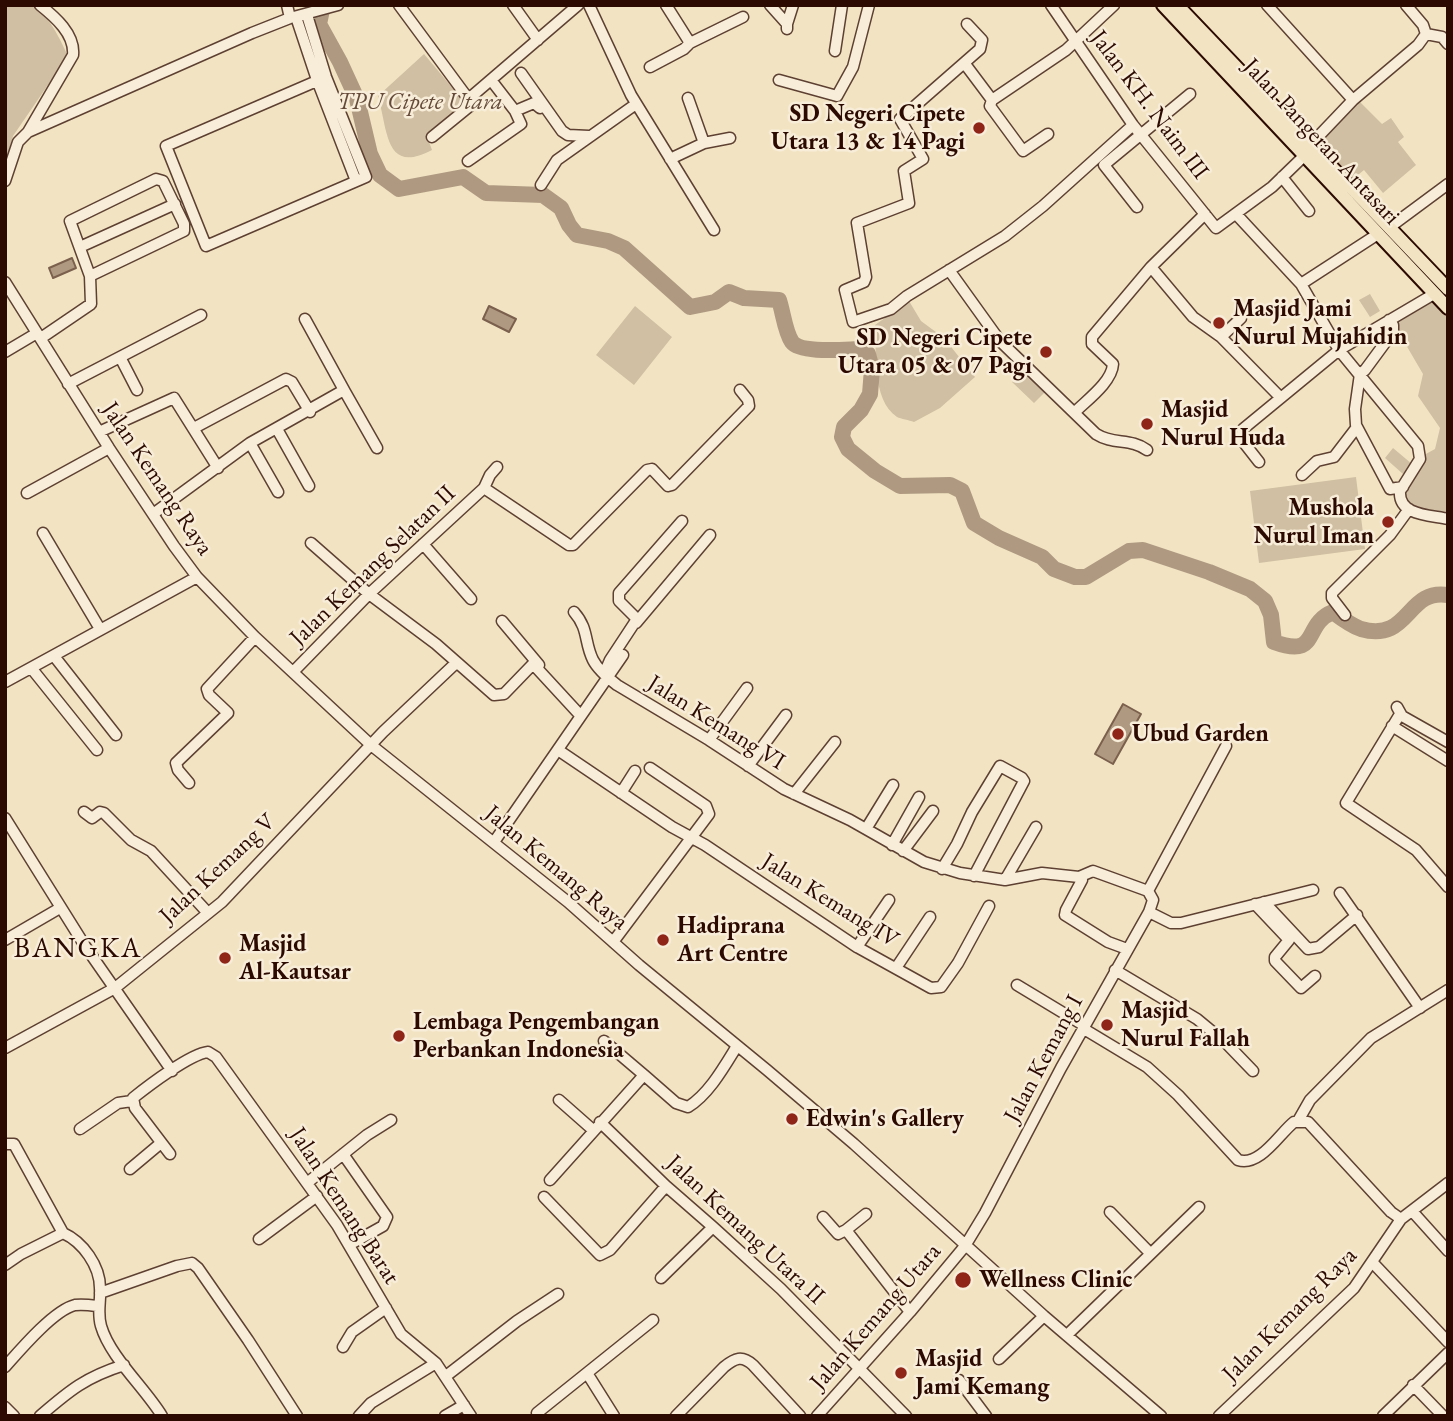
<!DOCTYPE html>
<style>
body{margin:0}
#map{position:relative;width:1453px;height:1421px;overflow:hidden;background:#f2e4c3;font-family:"EB Garamond",serif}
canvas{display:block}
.frame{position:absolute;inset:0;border:7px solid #2c0a01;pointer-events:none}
</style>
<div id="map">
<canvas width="1453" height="1421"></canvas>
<div class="frame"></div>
</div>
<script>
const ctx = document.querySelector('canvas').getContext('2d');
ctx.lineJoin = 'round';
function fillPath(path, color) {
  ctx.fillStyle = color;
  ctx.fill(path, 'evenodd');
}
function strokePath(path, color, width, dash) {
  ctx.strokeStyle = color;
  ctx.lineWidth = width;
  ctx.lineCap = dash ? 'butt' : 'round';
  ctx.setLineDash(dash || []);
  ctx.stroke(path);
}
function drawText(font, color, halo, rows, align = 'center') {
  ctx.font = font + ' "EB Garamond",serif';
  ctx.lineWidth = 5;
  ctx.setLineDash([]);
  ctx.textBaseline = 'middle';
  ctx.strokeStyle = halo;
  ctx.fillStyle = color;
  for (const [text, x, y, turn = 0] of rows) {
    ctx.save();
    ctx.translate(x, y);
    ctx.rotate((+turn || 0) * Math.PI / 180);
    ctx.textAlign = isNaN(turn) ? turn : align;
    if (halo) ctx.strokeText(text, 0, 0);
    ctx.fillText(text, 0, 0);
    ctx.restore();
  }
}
const green = new Path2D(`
 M 5,5 C 14,5 26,3 34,6 C 47,12 61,41 67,54 L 63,63 L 13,136 L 5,165 Z
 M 424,54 L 466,104 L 428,139 L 432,150 C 385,175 388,131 378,96 Z
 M 1358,100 L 1382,124 L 1391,118 L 1404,137 L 1398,142 L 1416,165 L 1383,193 L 1364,170 L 1353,179 L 1317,141 Z
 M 1370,294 L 1380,311 L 1370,317 L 1359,300 Z
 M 1431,299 L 1448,317 L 1448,516 L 1412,508 L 1402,494 L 1424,455 L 1435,449 L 1440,428 L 1418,396 L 1423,374 L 1392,321 Z
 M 909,301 L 921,321 L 944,338 L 975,377 L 940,408 L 914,422 C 909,420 901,419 897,417 C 871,399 877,352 875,325 Z
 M 635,306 L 672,337 L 634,385 L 596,355 Z
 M 1025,369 L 1047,390 L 1034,403 L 1012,382 Z
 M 1393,448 L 1412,464 L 1403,474 L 1385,458 Z
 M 1356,477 L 1365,549 L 1259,563 L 1250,491 Z`);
const water = new Path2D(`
 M 72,258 L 76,268 L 53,278 L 49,268 Z
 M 489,306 L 516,319 L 509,332 L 483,319 Z
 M 1123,704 L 1141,714 L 1113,764 L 1095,754 Z`);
const river = new Path2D(`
 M 323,5 L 319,24 L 340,62 L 357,99 L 370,154 L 380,175 L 399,189 L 463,177 L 486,193 L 543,195 L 561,208 L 569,225 L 577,235 L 608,241 L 624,248 L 690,307 L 715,302 L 729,292 L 744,298 L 779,300 C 783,312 785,332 792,342 C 801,354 847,349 862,349 L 868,354 L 872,369 L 870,394 L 861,410 L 844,427 L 842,437 L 848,449 L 875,471 L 900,486 L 950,485 L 962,491 L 974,523 L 999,538 L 1042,557 L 1054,569 L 1075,577 L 1086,577 L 1129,551 L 1143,550 L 1209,572 L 1250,589 L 1265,601 L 1271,615 L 1274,642 C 1321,659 1302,624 1333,612 C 1341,618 1352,626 1361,629 C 1410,643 1406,588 1448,595`);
const minor = new Path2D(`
 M 287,5 L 290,18
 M 399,5 L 467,97 L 472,96
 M 513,5 L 538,40
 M 589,5 L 631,95 L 714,230
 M 666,5 L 690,43 L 743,17
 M 770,5 L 787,24 L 787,29
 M 1051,5 L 1133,125 L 1216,228 L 1272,187 L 1304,156
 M 1267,5 L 1353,100
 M 307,15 L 326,77 L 366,177 L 206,246 L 166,146 L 326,77
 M 296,17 L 317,80 L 356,181
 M 787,24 L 793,5
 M 967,24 L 982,40 L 980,49 L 900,119 L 923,159 L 904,171 L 909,203 L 857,223 L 866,277 L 864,282 L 845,290 L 853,322 L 891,309 L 907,296 L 1005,236 L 1043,206 L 1133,125
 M 1426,34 L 1442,37 L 1448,44
 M 835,51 L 842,5
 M 965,64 L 992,100 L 990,106 L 1023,151 L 1048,134
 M 650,67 L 684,49 L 690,43
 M 521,73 L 562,131 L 568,135 L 589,136
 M 779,80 L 837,96 L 853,67 L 869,5
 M 472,96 L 578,5
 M 688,98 L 704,143
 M 992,100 L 1066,50 L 1114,5
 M 515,111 L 534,103 L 540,108
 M 28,132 L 73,55 C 75,34 55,17 40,5
 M 432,137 L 470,106 L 472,96
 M 1313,142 L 1353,100 L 1418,45 L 1426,34 L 1423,25 L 1406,5
 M 670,159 L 704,143 L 730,138
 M 468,161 L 521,124 L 515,111 L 491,80
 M 1282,177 L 1309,211
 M 5,181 L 18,142 L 28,132 L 252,33 L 290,18 L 338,5
 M 541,185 L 557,160 L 636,104
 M 1137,207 L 1104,165 L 1190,94
 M 1236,214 L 1301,284 L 1339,350 L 1418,446 L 1420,459 L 1400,491 C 1398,516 1431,515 1448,519
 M 1394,224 L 1448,184
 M 80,247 L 175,204
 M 1151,267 L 1193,317 L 1221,337 L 1280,397
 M 949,270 L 1000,341 L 1096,434 C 1113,445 1131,438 1147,450
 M 5,282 L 109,448 L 174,546 L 197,577 L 255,637 L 371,745 L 568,902 L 639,965 L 767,1070 L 854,1144 L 1044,1316 L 1161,1416
 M 1301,284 L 1378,234
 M 1389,320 L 1393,325 L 1393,332 L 1365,370 L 1360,374 L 1355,409 L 1356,425 L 1390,489 L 1403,487
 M 1221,337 L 1241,318
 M 41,338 L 91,304 L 90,276 L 184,231 L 184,224 L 163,181 L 156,179 L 70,221 L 90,276
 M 5,352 L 37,333
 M 120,357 L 137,390
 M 68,384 L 201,315
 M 344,390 L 377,448
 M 1075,412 C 1087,400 1112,382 1113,364 L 1092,344 L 1092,337 L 1151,267 L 1205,214
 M 194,428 L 286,379 L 292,382 L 310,412
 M 277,429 L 309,486
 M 99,432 L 174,398 L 218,468
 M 250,443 L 278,492
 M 1259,462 L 1241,439 L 1243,429 L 1339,350 L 1434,294
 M 1302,475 L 1317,461 L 1334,457 L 1357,427
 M 484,488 L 569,545 L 573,545 L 647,470 L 652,469 L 668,486 L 672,485 L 749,406 L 748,400 L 740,390
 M 27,493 L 109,448
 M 153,514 L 250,443 L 344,390 L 305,319
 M 43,533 L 100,629
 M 311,543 L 369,594 L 436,644 L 494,695 L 504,694 L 533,664 L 580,715
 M 423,544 L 471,599
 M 574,612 C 589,629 584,642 593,660 C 598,670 608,678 617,685 L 709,740 L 784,789 L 850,820 L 924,862 L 960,873 L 1005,880 L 1042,873 L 1079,877 L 1093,871 L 1148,891
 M 1345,615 L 1332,598 L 1332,593 L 1390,535 L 1409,509
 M 502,621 L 539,665
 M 636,623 L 710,535
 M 54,656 L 116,735
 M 32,669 L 97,750
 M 293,672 L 369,594 L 484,488 L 490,475 L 497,467
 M 604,674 L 610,660 L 637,619 L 619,601 L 619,593 L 682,521
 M 5,682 L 197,577
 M 1397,707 L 1402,716 L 1448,742
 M 1400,714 L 1346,803 L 1416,850 L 1448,887
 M 1392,726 L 1448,761
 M 709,740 L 747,688
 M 558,750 L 672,827 L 705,845 L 857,947 L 931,988 L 941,987 L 958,963 L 989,906
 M 748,766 L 786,715
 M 189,783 L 178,770 L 176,763 L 228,713 L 209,695 L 207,689 L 255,637
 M 621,793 L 635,771
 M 794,794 L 835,742
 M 84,812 L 92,818 L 100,812 L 104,813 L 131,840 L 151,851 L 208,913
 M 5,818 L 85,946 L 172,1071
 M 866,829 L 893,785
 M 494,842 L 623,655
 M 892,845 L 919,797
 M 903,851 L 933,811
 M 942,869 L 957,844 L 972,812 L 1000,766 L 1022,778 L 1024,781 L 974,876
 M 1005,880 L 1036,827
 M 1082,880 L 1066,910 L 1065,915 L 1108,942 L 1127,949
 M 1148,891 L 1226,746
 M 1340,893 L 1420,1008
 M 1264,902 L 1308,949 L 1319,947 L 1357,915
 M 1255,904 L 1289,940 L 1275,957 L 1275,961 L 1301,988 L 1315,976
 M 1149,912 L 1171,923 L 1181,923 L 1313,890
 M 5,940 L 60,908
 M 613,942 L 709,814 L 706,806 L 650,768
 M 857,947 L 889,900
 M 896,968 L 930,917
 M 1115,970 L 1197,1019 L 1226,1043 L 1253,1071
 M 1017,985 L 1085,1026
 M 1084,1029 L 1147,1067 L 1178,1095 L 1238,1160 C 1260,1167 1279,1134 1294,1122 L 1308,1122 L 1391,1212 L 1401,1219
 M 604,1041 L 644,1075
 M 5,1048 L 115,988 L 222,902 L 383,732 L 456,663
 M 559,1100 L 593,1130
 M 1298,1121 L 1310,1100 L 1371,1038 L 1448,990
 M 600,1122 L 666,1186 L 713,1227 L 781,1289 L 906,1416
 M 80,1129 L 118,1103 L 132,1101
 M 5,1144 L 14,1144 L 63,1233 C 83,1242 100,1266 100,1288 C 101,1302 97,1312 101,1326 C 110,1357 145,1388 162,1416
 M 170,1154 L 135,1108 L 133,1098 C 148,1086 190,1054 208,1052 L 216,1057 L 337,1225 L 401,1334 L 436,1363 L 471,1416
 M 343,1154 L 387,1217 L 383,1226 L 349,1245
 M 130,1169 L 161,1143
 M 550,1180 L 644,1075 L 676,1103 L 688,1107 C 709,1094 724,1067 737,1046
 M 307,1183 L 367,1135 L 391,1120
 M 544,1197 L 600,1255 L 610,1250 L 666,1186
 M 1412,1211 L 1448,1251
 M 1110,1212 L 1150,1253
 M 823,1217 L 838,1234 L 846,1230 L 910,1312
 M 846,1230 L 866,1214
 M 259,1239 L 317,1196
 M 1373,1263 L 1448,1342
 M 5,1265 L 21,1254 L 63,1233
 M 661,1278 L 713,1227
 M 100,1293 L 177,1266 L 192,1263 L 198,1268 L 248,1340 L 297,1416
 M 1067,1335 L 1199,1207
 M 343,1347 L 352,1332 L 386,1308
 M 999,1359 L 1044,1316
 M 5,1367 C 20,1350 54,1310 75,1305 C 82,1304 90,1305 97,1306
 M 587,1373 L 614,1416
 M 446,1376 L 517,1321 L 558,1294
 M 959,1380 L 986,1416
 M 1413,1385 L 1443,1416
 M 5,1407 L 14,1416
 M 537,1413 L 653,1320
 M 40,1416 C 70,1390 86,1377 124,1365
 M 359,1416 L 371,1403 L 436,1363
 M 445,1416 L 464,1405
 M 676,1416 L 724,1367 C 735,1358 742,1355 753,1365 L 800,1416
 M 817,1416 L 910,1312 L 965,1246 L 985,1213 L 1061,1068 L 1149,912 L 1153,900 L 1148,891
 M 1219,1416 L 1354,1288 L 1401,1219 L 1448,1183
 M 1383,1416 L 1448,1353`);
const major = new Path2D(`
 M 1163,5 L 1448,308
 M 1177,5 L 1448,289`);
const markers = [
 [979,128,7,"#8f2418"],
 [1219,323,7,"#8f2418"],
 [1046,352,7,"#8f2418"],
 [1147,424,7,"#8f2418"],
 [1388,522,7,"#8f2418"],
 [1118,734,7,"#8f2418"],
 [663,940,7,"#8f2418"],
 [225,958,7,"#8f2418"],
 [1107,1025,7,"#8f2418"],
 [399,1036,7,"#8f2418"],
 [792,1119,7,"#8f2418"],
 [963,1280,9,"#8f2418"],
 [901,1373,7,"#8f2418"]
];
const parkNames = [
 ["TPU Cipete Utara",420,102]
];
const streetNames = [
 ["Jalan KH. Naim III",1149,105,53],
 ["Jalan Pangeran Antasari",1321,142,47],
 ["Jalan Kemang Raya",157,479,56],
 ["Jalan Kemang Selatan II",373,566,-44],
 ["Jalan Kemang VI",716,723,32],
 ["Jalan Kemang Raya",556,868,40],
 ["Jalan Kemang V",218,869,-43],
 ["Jalan Kemang IV",830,901,32],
 ["Jalan Kemang I",1044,1059,-62],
 ["Jalan Kemang Barat",344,1206,57],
 ["Jalan Kemang Utara II",745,1230,43],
 ["Jalan Kemang Raya",1290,1315,-45],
 ["Jalan Kemang Utara",876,1317,-49]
];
const poiNames = [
 ["SD Negeri Cipete",965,114,"right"],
 ["Utara 13 & 14 Pagi",965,142,"right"],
 ["Masjid Jami",1233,309],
 ["Nurul Mujahidin",1233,337],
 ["SD Negeri Cipete",1032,338,"right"],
 ["Utara 05 & 07 Pagi",1032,366,"right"],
 ["Masjid",1161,410],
 ["Nurul Huda",1161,438],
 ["Mushola",1374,508,"right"],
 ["Nurul Iman",1374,536,"right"],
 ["Ubud Garden",1132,734],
 ["Hadiprana",677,926],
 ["Art Centre",677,954],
 ["Masjid",239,944],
 ["Al-Kautsar",239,972],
 ["Masjid",1121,1011],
 ["Nurul Fallah",1121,1039],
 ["Lembaga Pengembangan",413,1022],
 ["Perbankan Indonesia",413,1050],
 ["Edwin's Gallery",806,1119],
 ["Wellness Clinic",979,1280],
 ["Masjid",915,1359],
 ["Jami Kemang",915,1387]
];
const quarterNames = [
 ["BANGKA",78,949]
];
fillPath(green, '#d0bfa2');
fillPath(water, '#af9a81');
strokePath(water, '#7b604e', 2);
strokePath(river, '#af9a81', 16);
strokePath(minor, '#5e4032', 13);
strokePath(major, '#2c0a01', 16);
strokePath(minor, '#f7edd8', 10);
strokePath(major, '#f2e4c3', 12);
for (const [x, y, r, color] of markers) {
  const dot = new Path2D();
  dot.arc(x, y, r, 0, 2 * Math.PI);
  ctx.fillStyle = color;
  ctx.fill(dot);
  strokePath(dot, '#f7edd8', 2.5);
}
drawText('italic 24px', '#654939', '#f7edd8', parkNames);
drawText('24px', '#2c0a01', '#f7edd8', streetNames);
drawText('bold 24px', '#2c0a01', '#f7edd8', poiNames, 'left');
ctx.letterSpacing = '2px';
drawText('28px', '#2c0a01', '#f7edd8', quarterNames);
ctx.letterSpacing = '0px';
</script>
